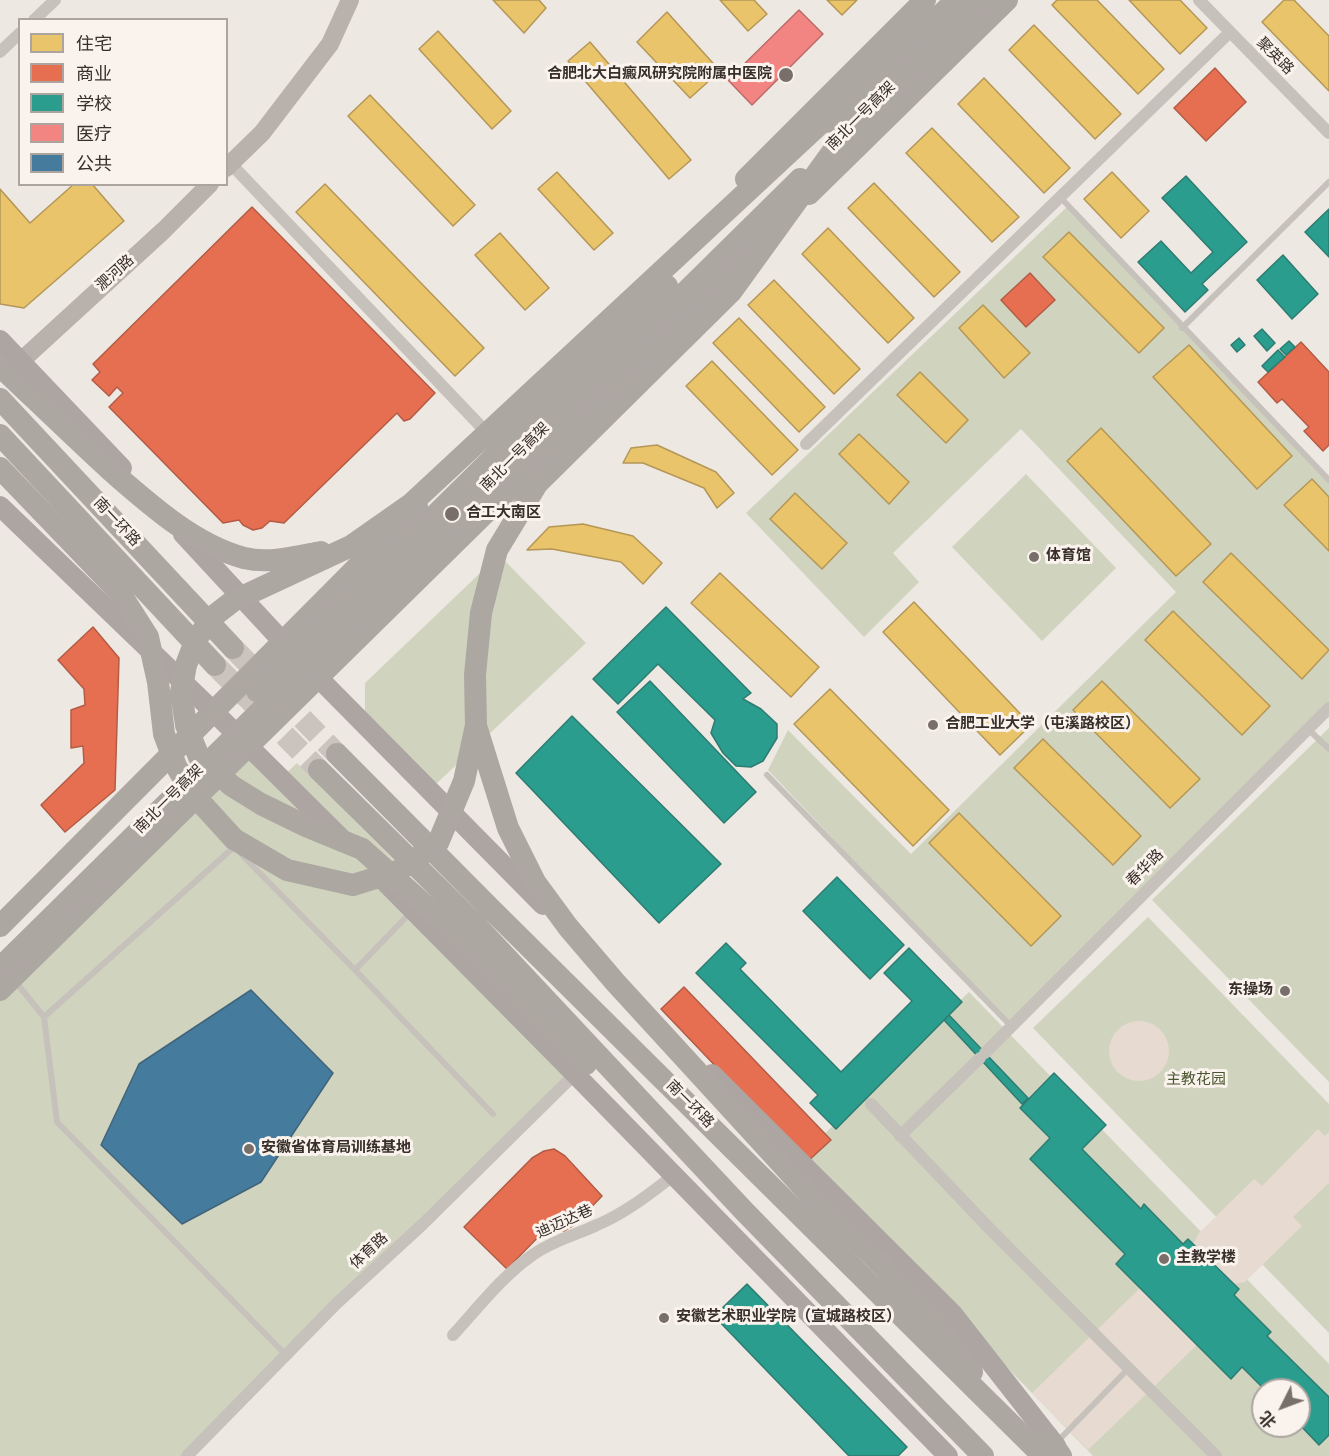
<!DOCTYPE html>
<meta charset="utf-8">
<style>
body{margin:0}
#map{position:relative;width:1329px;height:1456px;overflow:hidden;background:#eee8e3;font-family:Overpass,"Noto Sans SC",sans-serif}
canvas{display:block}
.legend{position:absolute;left:18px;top:18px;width:210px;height:168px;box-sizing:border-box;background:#faf2ec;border:2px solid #aca49e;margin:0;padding:8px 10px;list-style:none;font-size:18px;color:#382e2a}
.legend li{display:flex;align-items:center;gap:12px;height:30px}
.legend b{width:30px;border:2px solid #aca49e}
.north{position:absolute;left:1251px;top:1378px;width:60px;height:60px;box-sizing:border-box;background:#faf2ec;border:2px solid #aca49e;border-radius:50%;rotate:228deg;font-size:16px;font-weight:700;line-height:24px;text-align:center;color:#382e2a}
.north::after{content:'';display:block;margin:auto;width:21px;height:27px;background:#786f6b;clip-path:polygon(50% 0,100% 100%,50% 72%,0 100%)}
</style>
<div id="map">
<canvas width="1329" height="1456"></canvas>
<ul class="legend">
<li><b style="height:16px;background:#e9c46a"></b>住宅</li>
<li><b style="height:16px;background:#e76f51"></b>商业</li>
<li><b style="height:16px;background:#2a9d8f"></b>学校</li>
<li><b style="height:16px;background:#f28482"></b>医疗</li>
<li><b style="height:16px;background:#457b9d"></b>公共</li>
</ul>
<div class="north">北</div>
</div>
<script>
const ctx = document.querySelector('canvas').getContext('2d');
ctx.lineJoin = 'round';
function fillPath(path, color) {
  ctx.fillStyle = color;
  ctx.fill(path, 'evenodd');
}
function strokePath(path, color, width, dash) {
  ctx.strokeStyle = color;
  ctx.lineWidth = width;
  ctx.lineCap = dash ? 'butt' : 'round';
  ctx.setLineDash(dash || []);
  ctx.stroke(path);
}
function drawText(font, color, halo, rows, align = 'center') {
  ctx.font = font + ' Overpass,"Noto Sans SC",sans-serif';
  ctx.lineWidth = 6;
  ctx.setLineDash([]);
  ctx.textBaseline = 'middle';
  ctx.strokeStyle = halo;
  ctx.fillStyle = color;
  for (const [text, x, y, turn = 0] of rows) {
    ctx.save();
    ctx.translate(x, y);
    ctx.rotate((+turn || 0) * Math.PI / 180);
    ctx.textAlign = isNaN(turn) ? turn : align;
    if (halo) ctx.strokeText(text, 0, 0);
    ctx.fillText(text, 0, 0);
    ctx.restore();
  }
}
const green = new Path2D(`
 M 1068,206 L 1329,479 L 1329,709 L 1011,1026 L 768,770 L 788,730 L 911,854 L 1176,592 L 1021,429 L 893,553 L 919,582 L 864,637 L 746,513 Z
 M 1026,474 L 1116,568 L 1042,641 L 952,547 Z
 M 499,555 L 586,643 L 436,784 L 365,715 L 365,683 Z
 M 1329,728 L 1329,1082 L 1152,900 Z
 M 248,747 L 281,778 L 297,763 L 588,1055 L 187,1456 L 0,1456 L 0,990 Z
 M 1148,917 L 1329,1104 L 1329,1333 L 1033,1028 Z
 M 969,992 L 1329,1364 L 1329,1456 L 1093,1456 L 802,1156 ZM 1263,1390 L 1299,1390 L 1299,1426 L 1263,1426 Z`);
const plaza = new Path2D(`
 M1109 1051a30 30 0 1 1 60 0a30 30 0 1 1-60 0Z
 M 1318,1129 L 1325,1136 L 1329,1132 L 1329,1183 L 1293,1217 L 1302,1226 L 1245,1282 L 1234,1284 L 1193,1244 L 1199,1233 L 1254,1179 L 1262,1186 Z
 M 1140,1288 L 1197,1345 L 1088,1450 L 1032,1393 Z`);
const homes = new Path2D(`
 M 493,0 L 539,0 L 546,8 L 524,33 Z
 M 720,0 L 754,0 L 767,14 L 748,31 Z
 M 827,0 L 857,0 L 842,15 Z
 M 1057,0 L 1097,0 L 1164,69 L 1138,94 L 1052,5 Z
 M 1129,0 L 1180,0 L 1207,28 L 1180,54 Z
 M 1284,0 L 1294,0 L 1329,36 L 1329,91 L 1262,22 Z
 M 667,12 L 720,71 L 690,98 L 637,42 Z
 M 1034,25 L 1121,114 L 1095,139 L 1009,50 Z
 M 438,31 L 511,111 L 492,129 L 419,49 Z
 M 590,42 L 691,160 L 669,179 L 568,61 Z
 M 984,78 L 1070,168 L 1044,193 L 958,104 Z
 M 370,95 L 475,205 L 453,226 L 348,116 Z
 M 932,128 L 1019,217 L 992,242 L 906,153 Z
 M 557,172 L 613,233 L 594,250 L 538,189 Z
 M 1112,172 L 1149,211 L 1121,238 L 1084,199 Z
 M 874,183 L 960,272 L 934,297 L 848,208 Z
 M 74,184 L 92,184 L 124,221 L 24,308 L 0,304 L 0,189 L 30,223 Z
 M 325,184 L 484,348 L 455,376 L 296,212 Z
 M 828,228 L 914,318 L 888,343 L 802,254 Z
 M 1069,232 L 1164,328 L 1139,353 L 1043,257 Z
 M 500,233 L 549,288 L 525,310 L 475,255 Z
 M 774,280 L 860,369 L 834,394 L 748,305 Z
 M 983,305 L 1030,353 L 1004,378 L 959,328 Z
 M 739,318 L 825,407 L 799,432 L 713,343 Z
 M 1189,345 L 1292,456 L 1257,489 L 1153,377 Z
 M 712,361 L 798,450 L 772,475 L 686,386 Z
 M 920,372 L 968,420 L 946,443 L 897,395 Z
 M 1101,428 L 1211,544 L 1176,576 L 1067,461 Z
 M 859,434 L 909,482 L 889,504 L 839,454 Z
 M 657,445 L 716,472 L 734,493 L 717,508 L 704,488 L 643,463 L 623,463 L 631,448 Z
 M 1312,479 L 1329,497 L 1329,551 L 1284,505 Z
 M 795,493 L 847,543 L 822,569 L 770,519 Z
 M 583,524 L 633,536 L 662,563 L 643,584 L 621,562 L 552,549 L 527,550 L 549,527 Z
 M 1231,553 L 1329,650 L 1302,679 L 1203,582 Z
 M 720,573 L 819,667 L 791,697 L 691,603 Z
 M 914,602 L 1031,725 L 1000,755 L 883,632 Z
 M 1173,611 L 1270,706 L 1242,735 L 1145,640 Z
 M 1102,681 L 1200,779 L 1170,808 L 1073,710 Z
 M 830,689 L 949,810 L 913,846 L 794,724 Z
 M 1043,739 L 1141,836 L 1113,865 L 1014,768 Z
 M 959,813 L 1061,916 L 1031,946 L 929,843 Z`);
const shops = new Path2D(`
 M 1215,68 L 1246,102 L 1206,141 L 1174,108 Z
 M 252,207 L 435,393 L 410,419 L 404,421 L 397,413 L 284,523 L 270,521 L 262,528 L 253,530 L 243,525 L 239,520 L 223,523 L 109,407 L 123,393 L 117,387 L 109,396 L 92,380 L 100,372 L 93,364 Z
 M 1030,273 L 1055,300 L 1026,327 L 1001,300 Z
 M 1301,342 L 1329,372 L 1329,445 L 1323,451 L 1304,431 L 1309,427 L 1282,399 L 1277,403 L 1258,382 Z
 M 93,627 L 119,658 L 115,790 L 65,832 L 41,805 L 84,763 L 83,746 L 71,748 L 71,710 L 85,705 L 84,689 L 58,660 Z
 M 684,987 L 831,1140 L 807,1162 L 661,1009 Z
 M 554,1149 L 565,1156 L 602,1196 L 574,1225 L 564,1231 L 546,1229 L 507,1269 L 464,1227 L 532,1158 L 544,1151 Z`);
const schools = new Path2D(`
 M 1186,176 L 1247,242 L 1202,284 L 1208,290 L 1185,312 L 1138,262 L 1161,241 L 1191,273 L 1213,252 L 1162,198 Z
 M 1329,209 L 1329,257 L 1305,232 Z
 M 1283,255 L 1318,294 L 1292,319 L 1257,280 Z
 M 1262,329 L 1275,343 L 1267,351 L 1254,336 Z
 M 1239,338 L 1245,345 L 1237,352 L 1231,345 Z
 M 1289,341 L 1295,347 L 1286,355 L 1280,349 Z
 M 1278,350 L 1285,357 L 1268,372 L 1262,366 Z
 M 666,607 L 751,693 L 743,699 L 761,709 L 777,724 L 777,738 L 763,761 L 751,767 L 736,766 L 723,753 L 711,733 L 715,720 L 658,664 L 618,704 L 593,679 Z
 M 650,681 L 756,792 L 724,823 L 617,712 Z
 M 572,716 L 721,864 L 659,923 L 516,773 Z
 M 837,877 L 904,945 L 870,979 L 803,911 Z
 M 726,943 L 746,963 L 740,969 L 841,1072 L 912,1001 L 884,973 L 909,948 L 962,1002 L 836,1129 L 810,1103 L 818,1095 L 696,973 Z
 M 949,1015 L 1028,1098 L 1022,1104 L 944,1020 Z
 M 1054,1073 L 1106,1125 L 1082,1149 L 1141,1209 L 1144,1204 L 1183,1244 L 1188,1239 L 1239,1289 L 1234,1295 L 1271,1332 L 1267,1336 L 1329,1397 L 1329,1435 L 1319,1445 L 1299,1424 L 1299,1390 L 1265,1390 L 1242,1367 L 1231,1379 L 1116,1264 L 1125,1254 L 1030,1159 L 1050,1138 L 1020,1108 Z
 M 747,1284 L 907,1447 L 898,1456 L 849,1456 L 714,1316 Z`);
const health = new Path2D(`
 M 799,10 L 823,34 L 752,105 L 728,80 Z`);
const public = new Path2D(`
 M 251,990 L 333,1073 L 261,1182 L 182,1224 L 101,1145 L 139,1064 Z`);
const highwayTunnel = new Path2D(`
 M 233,648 L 337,754
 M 215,665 L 319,770`);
const lane = new Path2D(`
 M 1060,197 L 1329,480
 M 1182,328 L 1329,182
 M 1308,729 L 1329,749
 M 767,775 L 1011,1026
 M 241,854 L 355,970 L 410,913
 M 355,970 L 493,1114
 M 15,981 L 44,1017 L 57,1122 L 286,1355
 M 44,1017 L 234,847
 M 1057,1442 L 1129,1368`);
const street = new Path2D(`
 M 1199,0 L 1329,133
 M 34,20 L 55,0
 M 0,52 L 20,33
 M 231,164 L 489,435
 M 806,444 L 1229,33
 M 985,1053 L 1329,708
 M 871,1104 L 989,1228 L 1216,1456
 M 900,1136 L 980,1058
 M 453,1335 C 478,1308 503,1275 534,1254 C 554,1240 576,1235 597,1225 C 626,1213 649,1194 674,1175
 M 187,1456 L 336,1304 L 423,1224 L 575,1074`);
const secondary = new Path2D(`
 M 226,168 L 262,133 L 330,44 L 350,0
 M 21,361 L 164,230 L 210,184`);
const primary = new Path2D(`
 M 0,340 L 122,468
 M 0,506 L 214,712 L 342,839
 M 183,534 L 283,642 L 543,905
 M 386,883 L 575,1074 L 948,1456
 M 712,1074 L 952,1313 L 1056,1446`);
const highway = new Path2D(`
 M 834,120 L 956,0
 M 746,179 L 925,0
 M 809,194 L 1007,0
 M 0,399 L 233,648
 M 0,435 L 215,665
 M 337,754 L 491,909 L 1043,1456
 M 319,770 L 476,925 L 745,1212 L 983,1456
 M 0,926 L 417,507
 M 0,990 L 756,247
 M 812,1197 C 868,1252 928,1305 972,1372
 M 1047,1436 L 1061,1456`);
const highwayBridge = new Path2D(`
 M 836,143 L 981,0
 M 0,366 C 37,401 73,436 110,470 C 148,503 194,545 244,558 C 269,564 295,557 321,552
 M 0,468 L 120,593 L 148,637 L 158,682 L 164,734 L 176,766 L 192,793 L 234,839 L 287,870 L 353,885 L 398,871 L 438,843 L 464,781 L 476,725 L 475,675 L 481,613 L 497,550 L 537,484 L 731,292 L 846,133
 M 257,691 L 667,286
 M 477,729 L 508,828 L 535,882 L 568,927 L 615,982 L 812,1197
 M 0,968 L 800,179
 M 586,1064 L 465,941 L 362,849 L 306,826 L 261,804 L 232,786 L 199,757 L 186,725 L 181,692 L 186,665 L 196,639 L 215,615 L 233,601 L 351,546 L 411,504 L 821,123 L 834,120`);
const markers = [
 [786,75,8,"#786f6b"],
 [452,514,8,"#786f6b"],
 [1034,557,6,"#786f6b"],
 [933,725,6,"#786f6b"],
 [1285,991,6,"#786f6b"],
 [249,1149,6,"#786f6b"],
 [1164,1259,6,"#786f6b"],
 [664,1318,6,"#786f6b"]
];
const streetNames = [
 ["聚英路",1274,57,45],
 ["南北一号高架",862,117,-45],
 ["淝河路",116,274,-42],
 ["南北一号高架",516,458,-45],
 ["南一环路",116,523,47],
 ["南北一号高架",170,800,-45],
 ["春华路",1146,869,-45],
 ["南一环路",689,1105,45],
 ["迪迈达巷",565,1223,-24],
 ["体育路",370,1252,-43]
];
const poiNames = [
 ["合肥北大白癜风研究院附属中医院",772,75,"right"],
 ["合工大南区",466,514],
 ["体育馆",1046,557],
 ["合肥工业大学（屯溪路校区）",945,725],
 ["东操场",1273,991,"right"],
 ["安徽省体育局训练基地",261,1149],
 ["主教学楼",1176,1259],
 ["安徽艺术职业学院（宣城路校区）",676,1318]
];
const parkNames = [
 ["主教花园",1196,1081]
];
fillPath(green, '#d0d3be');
fillPath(plaza, '#e7dbd1');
fillPath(homes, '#e9c46a');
strokePath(homes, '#b49757', 1.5);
fillPath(shops, '#e76f51');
strokePath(shops, '#b25c45', 1.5);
fillPath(schools, '#2a9d8f');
strokePath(schools, '#2e7c71', 1.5);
fillPath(health, '#f28482');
strokePath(health, '#ba6a68', 1.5);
fillPath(public, '#457b9d');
strokePath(public, '#41647a', 1.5);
strokePath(highwayTunnel, '#cac3be', 22, [22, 11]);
strokePath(lane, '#c7c1bc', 6);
strokePath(street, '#c7c1bc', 12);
strokePath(secondary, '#b8b1ac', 18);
strokePath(primary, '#aca5a1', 20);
strokePath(highway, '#ada7a2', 22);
strokePath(highwayBridge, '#ada7a2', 22);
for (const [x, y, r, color] of markers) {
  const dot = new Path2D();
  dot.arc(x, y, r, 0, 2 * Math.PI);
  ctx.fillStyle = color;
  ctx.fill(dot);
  strokePath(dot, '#faf2ec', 2);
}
drawText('15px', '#382e2a', '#faf2ec', streetNames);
drawText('bold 15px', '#382e2a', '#faf2ec', poiNames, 'left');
drawText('15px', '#4a562f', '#faf2ec', parkNames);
</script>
